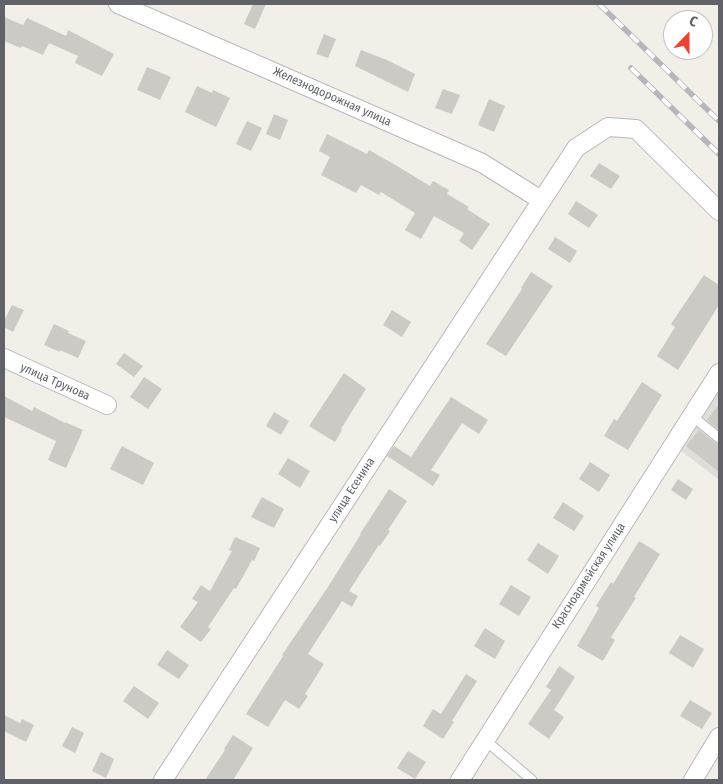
<!DOCTYPE html>
<meta charset="utf-8">
<style>
body{margin:0}
#map{position:relative;width:723px;height:784px;overflow:hidden;background:#f1efe8;font-family:"Fira Sans Condensed",sans-serif}
canvas{display:block}
.frame{position:absolute;inset:0;border:5px solid #5f6368;pointer-events:none}
.north{position:absolute;left:663px;top:10px;width:50px;height:50px;box-sizing:border-box;background:#fff;border:1px solid #bfc1c3;border-radius:50%;rotate:22deg;font-size:14px;font-weight:700;line-height:20px;text-align:center;color:#5f6368}
.north::after{content:'';display:block;margin:auto;width:18px;height:22px;background:#ea4335;clip-path:polygon(50% 0,100% 100%,50% 72%,0 100%)}
</style>
<div id="map">
<canvas width="723" height="784"></canvas>
<div class="frame"></div>
<div class="north">С</div>
</div>
<script>
const ctx = document.querySelector('canvas').getContext('2d');
ctx.lineJoin = 'round';
function fillPath(path, color) {
  ctx.fillStyle = color;
  ctx.fill(path, 'evenodd');
}
function strokePath(path, color, width, dash) {
  ctx.strokeStyle = color;
  ctx.lineWidth = width;
  ctx.lineCap = dash ? 'butt' : 'round';
  ctx.setLineDash(dash || []);
  ctx.stroke(path);
}
function drawText(font, color, halo, rows, align = 'center') {
  ctx.font = font + ' "Fira Sans Condensed",sans-serif';
  ctx.lineWidth = 4;
  ctx.setLineDash([]);
  ctx.textBaseline = 'middle';
  ctx.strokeStyle = halo;
  ctx.fillStyle = color;
  for (const [text, x, y, turn = 0] of rows) {
    ctx.save();
    ctx.translate(x, y);
    ctx.rotate((+turn || 0) * Math.PI / 180);
    ctx.textAlign = isNaN(turn) ? turn : align;
    if (halo) ctx.strokeText(text, 0, 0);
    ctx.fillText(text, 0, 0);
    ctx.restore();
  }
}
const industrial = new Path2D(`
 M 719,388 L 719,480 L 679,449 Z`);
const building = new Path2D(`
 M 253,4 L 266,4 L 255,29 L 244,24 Z
 M 4,17 L 23,25 L 27,18 L 66,36 L 68,30 L 114,54 L 102,76 L 75,63 L 78,56 L 49,43 L 43,55 L 22,46 L 21,48 L 4,41 Z
 M 324,34 L 336,39 L 328,58 L 316,54 Z
 M 361,50 L 387,60 L 415,74 L 408,92 L 355,66 Z
 M 147,67 L 171,77 L 160,100 L 137,90 Z
 M 197,86 L 212,93 L 213,90 L 230,98 L 216,127 L 185,112 Z
 M 443,89 L 460,95 L 452,114 L 435,108 Z
 M 489,99 L 505,106 L 494,132 L 478,125 Z
 M 274,114 L 288,120 L 280,140 L 266,134 Z
 M 247,121 L 262,128 L 251,151 L 236,144 Z
 M 327,134 L 367,154 L 369,150 L 392,163 L 430,186 L 433,181 L 449,190 L 447,194 L 469,207 L 467,209 L 490,224 L 472,250 L 459,241 L 464,233 L 434,216 L 421,239 L 405,230 L 415,213 L 381,192 L 379,195 L 361,185 L 356,193 L 321,175 L 330,157 L 319,151 Z
 M 599,163 L 620,176 L 611,189 L 590,176 Z
 M 576,201 L 598,215 L 589,228 L 568,214 Z
 M 555,237 L 577,251 L 570,263 L 548,249 Z
 M 531,272 L 553,286 L 506,356 L 486,344 L 522,289 L 521,288 Z
 M 704,275 L 719,285 L 719,305 L 678,370 L 657,356 L 675,327 L 671,324 Z
 M 12,305 L 24,310 L 13,332 L 4,327 L 4,321 Z
 M 392,310 L 411,322 L 402,337 L 383,325 Z
 M 54,324 L 69,331 L 68,333 L 86,341 L 78,358 L 60,350 L 60,352 L 44,345 Z
 M 124,353 L 143,366 L 134,377 L 116,364 Z
 M 344,373 L 366,389 L 341,429 L 342,430 L 335,442 L 309,426 Z
 M 144,377 L 162,389 L 148,409 L 130,397 Z
 M 642,382 L 662,395 L 628,450 L 604,436 L 614,419 L 617,421 Z
 M 4,396 L 32,411 L 34,407 L 65,423 L 65,422 L 83,430 L 66,468 L 48,460 L 56,441 L 4,417 Z
 M 451,397 L 488,420 L 479,434 L 462,423 L 431,470 L 440,475 L 433,486 L 387,456 L 394,446 L 411,457 Z
 M 719,404 L 719,430 L 707,420 Z
 M 274,412 L 289,421 L 281,435 L 266,426 Z
 M 699,430 L 715,443 L 719,444 L 719,472 L 686,446 Z
 M 122,446 L 154,463 L 143,485 L 110,469 Z
 M 288,458 L 310,471 L 300,488 L 278,474 Z
 M 590,462 L 610,475 L 599,492 L 579,479 Z
 M 678,479 L 693,489 L 686,500 L 671,490 Z
 M 389,489 L 407,501 L 388,530 L 390,531 L 380,546 L 379,545 L 349,591 L 358,596 L 352,607 L 342,601 L 308,654 L 324,664 L 305,694 L 308,696 L 299,709 L 285,700 L 268,727 L 246,714 L 283,656 L 282,655 L 326,590 L 361,534 L 360,534 Z
 M 262,497 L 284,509 L 274,528 L 251,517 Z
 M 563,502 L 584,516 L 574,531 L 553,518 Z
 M 235,537 L 260,548 L 254,561 L 252,560 L 236,589 L 234,588 L 208,627 L 211,629 L 201,642 L 180,627 L 198,602 L 192,599 L 201,585 L 210,591 L 232,551 L 229,550 Z
 M 639,541 L 660,554 L 634,597 L 636,598 L 611,637 L 615,640 L 603,661 L 577,646 L 599,608 L 596,606 L 611,582 L 613,584 Z
 M 538,543 L 559,556 L 548,574 L 527,560 Z
 M 511,585 L 531,597 L 519,616 L 499,604 Z
 M 485,628 L 505,641 L 495,659 L 474,646 Z
 M 680,635 L 704,649 L 693,668 L 669,653 Z
 M 167,650 L 189,665 L 179,679 L 157,665 Z
 M 559,666 L 575,677 L 554,710 L 564,717 L 549,739 L 528,724 L 551,690 L 546,687 Z
 M 466,674 L 477,681 L 452,721 L 454,722 L 443,739 L 423,726 L 433,709 L 441,714 Z
 M 134,686 L 159,703 L 148,719 L 123,701 Z
 M 690,700 L 712,713 L 702,729 L 680,716 Z
 M 4,715 L 20,723 L 22,719 L 34,725 L 26,742 L 4,731 Z
 M 72,727 L 84,733 L 75,753 L 62,746 Z
 M 233,735 L 253,748 L 233,780 L 205,780 L 225,750 L 224,749 Z
 M 408,751 L 426,762 L 415,779 L 397,768 Z
 M 101,752 L 114,759 L 106,778 L 92,771 Z`);
const lane = new Path2D(`
 M 692,416 L 719,438
 M 485,740 L 532,780`);
const street = new Path2D(`
 M 118,4 L 482,163 L 541,200
 M 4,358 L 107,405
 M 163,780 L 576,148 L 608,127 L 636,129 L 719,211
 M 460,780 L 719,373
 M 693,780 L 719,737`);
const rail = new Path2D(`
 M 599,4 L 719,121
 M 631,68 L 719,154`);
const streetNames = [
 ["Железнодорожная улица",332,97,24],
 ["улица Трунова",55,382,24],
 ["улица Есенина",352,490,-57],
 ["Красноармейская улица",589,576,-57]
];
fillPath(industrial, '#e0deda');
fillPath(building, '#cccac5');
strokePath(lane, '#b5b8bc', 11);
strokePath(street, '#b5b8bc', 20);
strokePath(lane, '#fff', 9);
strokePath(street, '#fff', 18);
strokePath(rail, '#b6b7b8', 5.5);
strokePath(rail, '#fff', 4, [11]);
drawText('12px', '#5f6368', '#fff', streetNames);
</script>
